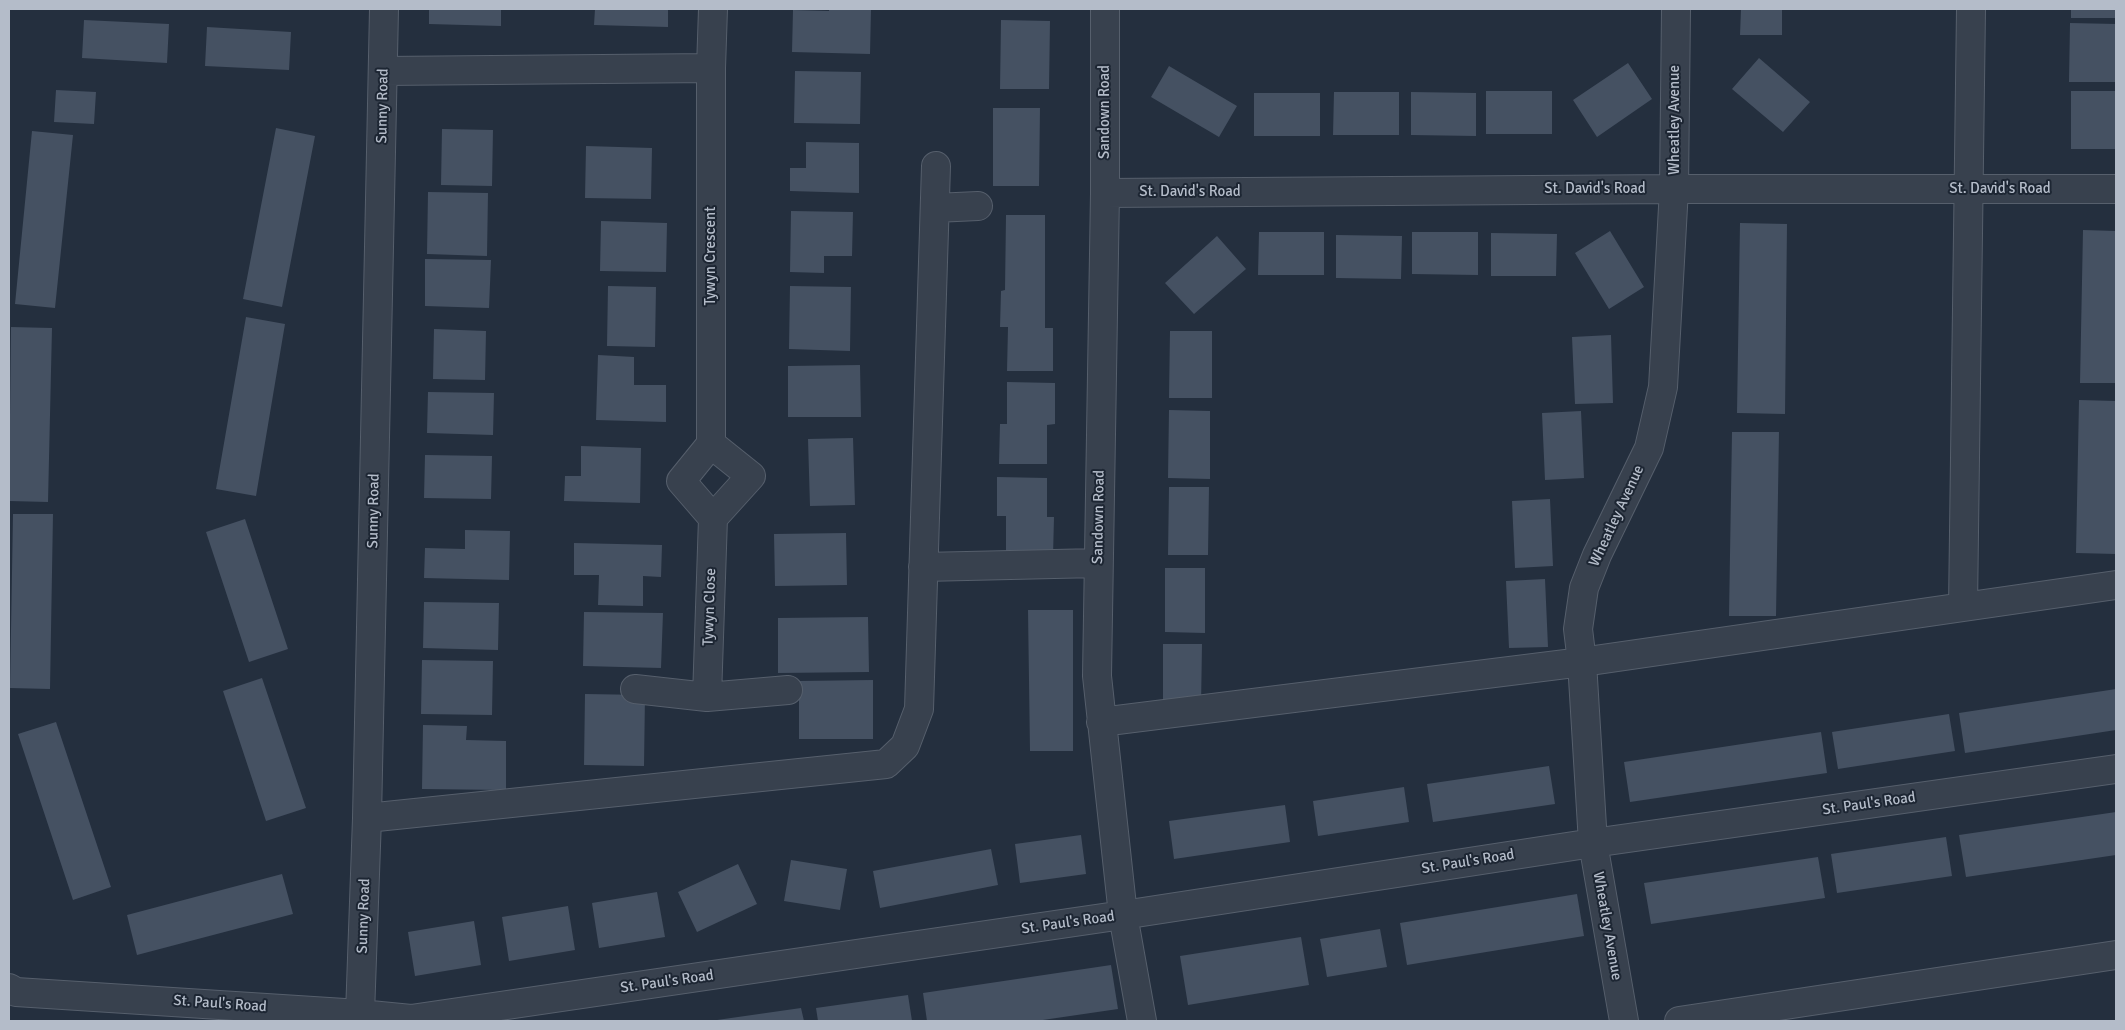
<!DOCTYPE html>
<style>
body{margin:0}
#map{position:relative;width:2125px;height:1030px;overflow:hidden;background:#242f3e;font-family:Signika,sans-serif}
canvas{display:block}
.frame{position:absolute;inset:0;border:10px solid #b4bcc9;pointer-events:none}
</style>
<div id="map">
<canvas width="2125" height="1030"></canvas>
<div class="frame"></div>
</div>
<script>
const ctx = document.querySelector('canvas').getContext('2d');
ctx.lineJoin = 'round';
function fillPath(path, color) {
  ctx.fillStyle = color;
  ctx.fill(path, 'evenodd');
}
function strokePath(path, color, width, dash) {
  ctx.strokeStyle = color;
  ctx.lineWidth = width;
  ctx.lineCap = dash ? 'butt' : 'round';
  ctx.setLineDash(dash || []);
  ctx.stroke(path);
}
function drawText(font, color, halo, rows, align = 'center') {
  ctx.font = font + ' Signika,sans-serif';
  ctx.lineWidth = 4;
  ctx.setLineDash([]);
  ctx.textBaseline = 'middle';
  ctx.strokeStyle = halo;
  ctx.fillStyle = color;
  for (const [text, x, y, turn = 0] of rows) {
    ctx.save();
    ctx.translate(x, y);
    ctx.rotate((+turn || 0) * Math.PI / 180);
    ctx.textAlign = isNaN(turn) ? turn : align;
    if (halo) ctx.strokeText(text, 0, 0);
    ctx.fillText(text, 0, 0);
    ctx.restore();
  }
}
const building = new Path2D(`
 M 429,9 L 501,9 L 501,26 L 429,24 Z
 M 595,9 L 668,9 L 668,27 L 594,25 Z
 M 829,9 L 871,9 L 870,54 L 792,52 L 793,10 L 829,11 Z
 M 1741,9 L 1782,9 L 1782,35 L 1740,35 Z
 M 2071,9 L 2116,9 L 2116,18 L 2071,18 Z
 M 84,20 L 169,24 L 167,63 L 82,58 Z
 M 1001,20 L 1050,21 L 1049,89 L 1000,89 Z
 M 2070,23 L 2116,24 L 2116,82 L 2069,82 Z
 M 207,27 L 291,32 L 289,70 L 205,66 Z
 M 1759,58 L 1810,102 L 1783,132 L 1732,89 Z
 M 1628,63 L 1652,99 L 1597,137 L 1573,100 Z
 M 1169,66 L 1237,106 L 1219,137 L 1151,97 Z
 M 795,71 L 861,72 L 860,124 L 794,123 Z
 M 56,90 L 96,92 L 94,124 L 54,122 Z
 M 1486,91 L 1552,91 L 1552,134 L 1486,134 Z
 M 2071,91 L 2116,91 L 2116,149 L 2071,149 Z
 M 1334,92 L 1399,92 L 1399,135 L 1333,135 Z
 M 1411,92 L 1476,93 L 1476,136 L 1411,135 Z
 M 1254,93 L 1320,93 L 1320,136 L 1254,136 Z
 M 993,108 L 1040,108 L 1039,186 L 993,186 Z
 M 276,128 L 315,136 L 282,307 L 243,299 Z
 M 442,129 L 493,130 L 492,186 L 441,185 Z
 M 32,131 L 73,135 L 55,308 L 15,304 Z
 M 806,142 L 859,143 L 859,193 L 790,191 L 790,168 L 806,168 Z
 M 586,146 L 652,148 L 651,199 L 585,198 Z
 M 428,192 L 488,193 L 487,256 L 427,254 Z
 M 791,211 L 853,212 L 852,256 L 824,256 L 824,273 L 790,272 Z
 M 1006,215 L 1045,215 L 1045,328 L 1053,328 L 1053,371 L 1007,371 L 1008,327 L 1000,327 L 1001,291 L 1005,290 Z
 M 601,221 L 667,223 L 666,272 L 600,271 Z
 M 1740,223 L 1787,224 L 1785,414 L 1737,413 Z
 M 2083,230 L 2116,231 L 2116,383 L 2080,383 Z
 M 1610,231 L 1644,287 L 1609,309 L 1575,253 Z
 M 1259,232 L 1324,232 L 1324,275 L 1258,275 Z
 M 1412,232 L 1478,232 L 1478,275 L 1412,274 Z
 M 1491,233 L 1557,234 L 1556,276 L 1491,276 Z
 M 1336,235 L 1402,236 L 1401,279 L 1336,278 Z
 M 1217,236 L 1246,269 L 1194,314 L 1165,283 Z
 M 425,259 L 491,260 L 489,308 L 425,306 Z
 M 608,286 L 656,287 L 655,347 L 607,346 Z
 M 790,286 L 851,287 L 850,351 L 789,349 Z
 M 246,317 L 285,324 L 256,496 L 216,489 Z
 M 11,327 L 52,328 L 48,502 L 9,501 Z
 M 434,329 L 486,331 L 485,380 L 433,379 Z
 M 1170,331 L 1212,331 L 1212,398 L 1169,398 Z
 M 1611,335 L 1613,403 L 1575,404 L 1572,337 Z
 M 598,355 L 634,357 L 634,385 L 666,385 L 666,422 L 596,420 Z
 M 860,365 L 861,417 L 788,417 L 788,366 Z
 M 1007,382 L 1055,383 L 1055,424 L 1047,425 L 1047,464 L 999,464 L 1000,424 L 1007,424 Z
 M 428,392 L 494,393 L 493,435 L 427,433 Z
 M 2079,400 L 2116,401 L 2116,554 L 2076,553 Z
 M 1169,410 L 1210,411 L 1210,479 L 1168,478 Z
 M 1581,411 L 1584,478 L 1545,480 L 1542,413 Z
 M 1732,432 L 1779,432 L 1776,616 L 1729,616 Z
 M 853,438 L 855,505 L 810,506 L 808,439 Z
 M 581,446 L 641,448 L 640,503 L 564,501 L 565,476 L 581,476 Z
 M 425,455 L 492,456 L 491,499 L 424,498 Z
 M 997,477 L 1047,478 L 1047,517 L 1054,517 L 1053,557 L 1006,557 L 1006,516 L 997,516 Z
 M 1169,487 L 1209,487 L 1208,555 L 1168,555 Z
 M 1550,499 L 1553,566 L 1515,568 L 1512,501 Z
 M 13,514 L 53,514 L 50,689 L 10,688 Z
 M 245,519 L 288,649 L 249,662 L 206,532 Z
 M 465,530 L 510,531 L 509,580 L 424,578 L 425,548 L 465,549 Z
 M 846,533 L 847,585 L 775,586 L 774,534 Z
 M 574,543 L 662,545 L 661,577 L 643,576 L 643,606 L 598,605 L 599,575 L 574,575 Z
 M 1165,568 L 1205,568 L 1205,633 L 1165,632 Z
 M 1545,579 L 1548,647 L 1509,648 L 1506,581 Z
 M 424,602 L 499,603 L 498,650 L 423,648 Z
 M 1028,610 L 1073,610 L 1073,751 L 1030,751 Z
 M 584,612 L 663,613 L 661,668 L 583,666 Z
 M 868,617 L 869,672 L 778,673 L 778,618 Z
 M 1163,644 L 1202,644 L 1201,707 L 1163,707 Z
 M 422,660 L 493,661 L 492,715 L 421,714 Z
 M 262,678 L 306,808 L 266,821 L 223,691 Z
 M 873,680 L 873,739 L 799,739 L 799,681 Z
 M 2116,689 L 2116,730 L 1965,753 L 1959,713 Z
 M 585,694 L 645,695 L 644,766 L 584,765 Z
 M 1949,714 L 1955,751 L 1838,769 L 1832,732 Z
 M 56,722 L 111,887 L 73,900 L 18,734 Z
 M 423,725 L 467,726 L 466,740 L 506,741 L 506,790 L 422,789 Z
 M 1821,732 L 1827,773 L 1630,802 L 1624,762 Z
 M 1549,766 L 1555,804 L 1433,822 L 1427,784 Z
 M 1404,787 L 1409,822 L 1318,836 L 1313,801 Z
 M 1285,805 L 1290,842 L 1174,859 L 1169,821 Z
 M 2116,812 L 2116,855 L 1966,877 L 1959,835 Z
 M 1081,835 L 1086,874 L 1020,883 L 1015,844 Z
 M 1946,837 L 1952,876 L 1837,893 L 1831,854 Z
 M 991,849 L 998,885 L 880,908 L 873,871 Z
 M 1818,857 L 1825,898 L 1651,924 L 1644,883 Z
 M 791,860 L 847,869 L 840,910 L 784,901 Z
 M 738,864 L 757,904 L 697,932 L 678,892 Z
 M 282,874 L 293,914 L 137,955 L 127,915 Z
 M 657,892 L 665,937 L 599,948 L 592,903 Z
 M 1577,894 L 1584,936 L 1407,965 L 1400,923 Z
 M 568,906 L 575,950 L 509,961 L 502,917 Z
 M 474,921 L 481,965 L 415,976 L 408,932 Z
 M 1380,929 L 1387,967 L 1327,977 L 1320,939 Z
 M 1301,937 L 1309,985 L 1188,1005 L 1180,956 Z
 M 1111,965 L 1118,1009 L 1036,1021 L 927,1021 L 923,993 Z
 M 908,995 L 912,1021 L 818,1021 L 816,1008 Z
 M 801,1008 L 804,1021 L 717,1021 L 717,1020 Z`);
const minor = new Path2D(`
 M 713,9 L 711,68 L 711,444 L 681,481 L 713,518
 M 1105,9 L 1105,193 L 1097,676 L 1123,915 L 1142,1021
 M 384,71 L 711,68
 M 1105,193 L 1674,189 L 2116,189
 M 935,208 L 978,206
 M 711,444 L 751,476 L 713,518
 M 923,567 L 1098,563
 M 1963,607 L 1971,9
 M 635,689 L 707,697 L 788,690
 M 707,697 L 713,518
 M 1101,722 L 1582,662 L 2116,585
 M 367,818 L 886,764 L 905,746 L 919,709 L 936,166
 M 9,988 L 16,992 L 360,1014 L 411,1019 L 1123,915 L 1593,843 L 2116,769
 M 360,1014 L 367,818 L 384,9
 M 1624,1021 L 1593,843 L 1582,662 L 1578,629 L 1584,588 L 1597,555 L 1649,448 L 1663,387 L 1674,189 L 1676,9
 M 1679,1021 L 2116,955`);
const streetNames = [
 ["Sunny Road",383,106,-89],
 ["Sandown Road",1105,112,-90],
 ["Wheatley Avenue",1675,120,-90],
 ["St. David's Road",1595,189],
 ["St. David's Road",2000,189],
 ["St. David's Road",1190,192],
 ["Tywyn Crescent",711,256,-90],
 ["Sunny Road",374,511,-89],
 ["Wheatley Avenue",1617,516,-65],
 ["Sandown Road",1099,517,-89],
 ["Tywyn Close",710,607,-88],
 ["St. Paul's Road",1869,804,-8],
 ["St. Paul's Road",1468,862,-9],
 ["Sunny Road",364,916,-88],
 ["St. Paul's Road",1068,923,-8],
 ["Wheatley Avenue",1607,926,80],
 ["St. Paul's Road",667,982,-8],
 ["St. Paul's Road",220,1004,4]
];
fillPath(building, '#455162');
strokePath(minor, '#565f6c', 30);
strokePath(minor, '#38414e', 28);
drawText('15px', '#b4bcc9', '#1d2633', streetNames);
</script>
